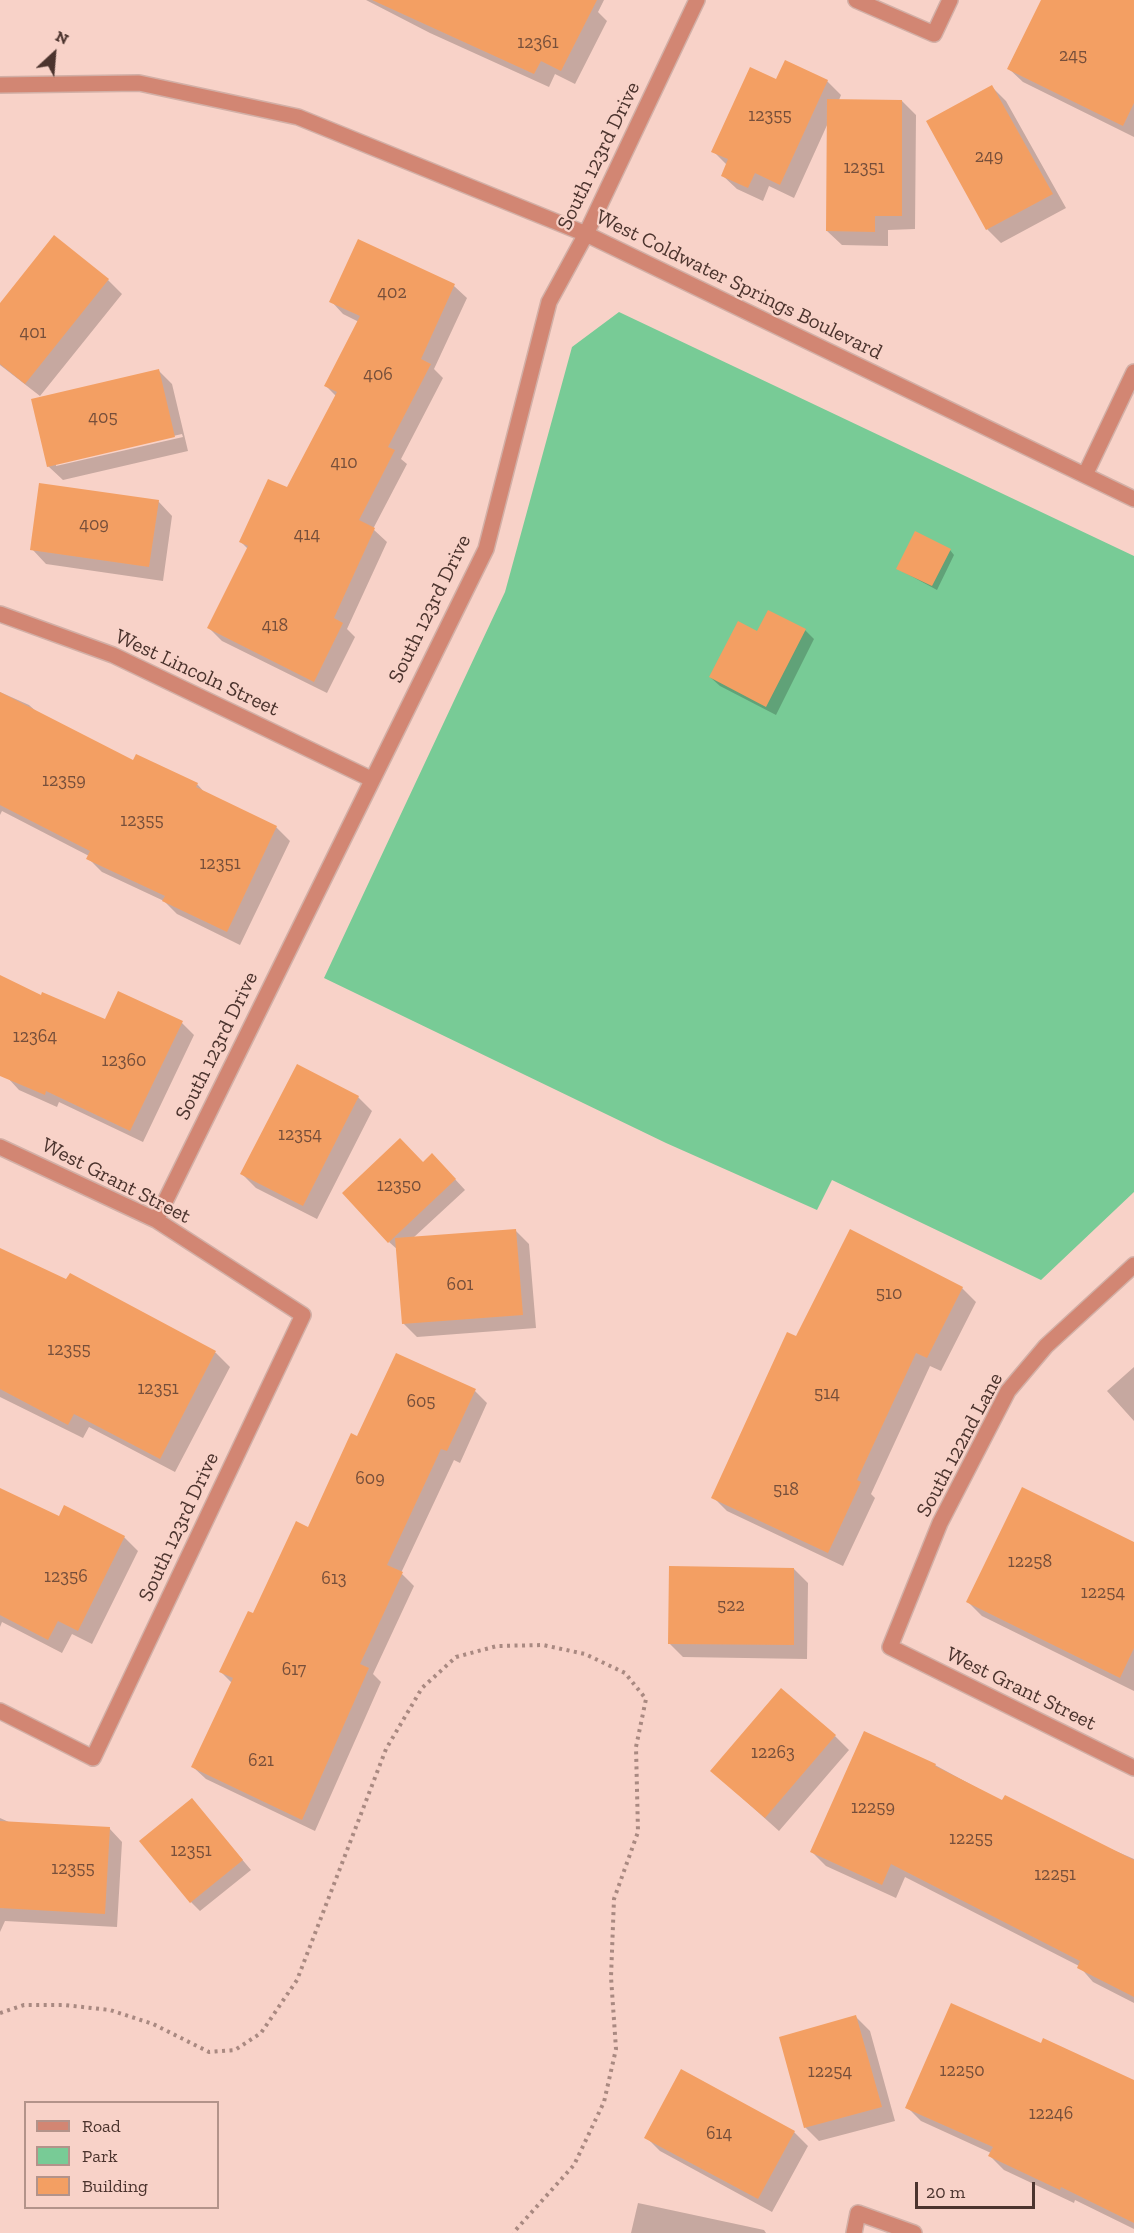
<!DOCTYPE html>
<style>
body{margin:0}
#map{position:relative;width:1134px;height:2233px;overflow:hidden;background:#f8d2c8;font-family:"Zilla Slab",serif}
canvas{display:block}
.legend{position:absolute;left:24px;top:2101px;width:195px;height:108px;box-sizing:border-box;background:#f8d2c8;border:2px solid #b3938a;margin:0;padding:8px 10px;list-style:none;font-size:18px;color:#4c342e}
.legend li{display:flex;align-items:center;gap:12px;height:30px}
.legend b{width:30px;border:2px solid #b3938a}
.north{position:absolute;left:24px;top:24px;width:60px;height:60px;-webkit-text-stroke:4px #f8d2c8;paint-order:stroke;rotate:26deg;font-size:16px;font-weight:700;line-height:24px;text-align:center;color:#4c342e}
.north::after{content:'';display:block;margin:auto;width:21px;height:27px;background:#4c342e;clip-path:polygon(50% 0,100% 100%,50% 72%,0 100%)}
.scale{position:absolute;left:915px;top:2182px;width:120px;height:27px;box-sizing:border-box;border:3px solid #4c342e;border-top:0;padding-left:8px;font-size:18px;line-height:21px;white-space:nowrap;color:#4c342e;-webkit-text-stroke:4px #f8d2c8;paint-order:stroke}
</style>
<div id="map">
<canvas width="1134" height="2233"></canvas>
<ul class="legend">
<li><b style="height:8px;background:#d28673"></b>Road</li>
<li><b style="height:16px;background:#78cb96"></b>Park</li>
<li><b style="height:16px;background:#f39f63"></b>Building</li>
</ul>
<div class="north">N</div>
<div class="scale">20 m</div>
</div>
<script>
const ctx = document.querySelector('canvas').getContext('2d');
ctx.lineJoin = 'round';
function fillPath(path, color) {
  ctx.fillStyle = color;
  ctx.fill(path, 'evenodd');
}
function strokePath(path, color, width, dash) {
  ctx.strokeStyle = color;
  ctx.lineWidth = width;
  ctx.lineCap = dash ? 'butt' : 'round';
  ctx.setLineDash(dash || []);
  ctx.stroke(path);
}
function drawText(font, color, halo, rows, align = 'center') {
  ctx.font = font + ' "Zilla Slab",serif';
  ctx.lineWidth = 4.5;
  ctx.setLineDash([]);
  ctx.textBaseline = 'middle';
  ctx.strokeStyle = halo;
  ctx.fillStyle = color;
  for (const [text, x, y, turn = 0] of rows) {
    ctx.save();
    ctx.translate(x, y);
    ctx.rotate((+turn || 0) * Math.PI / 180);
    ctx.textAlign = isNaN(turn) ? turn : align;
    if (halo) ctx.strokeText(text, 0, 0);
    ctx.fillText(text, 0, 0);
    ctx.restore();
  }
}
const green = new Path2D(`
 M 619,312 L 1134,556 L 1134,1192 L 1041,1280 L 832,1180 L 817,1210 L 666,1143 L 324,978 L 505,592 L 572,347 Z`);
const shadow = new Path2D(`
 M 366,0 L 604,0 L 598,12 L 607,21 L 575,84 L 555,74 L 549,87 L 430,33 Z
 M 1042,0 L 1134,0 L 1134,137 L 1023,82 L 1008,68 Z
 M 777,81 L 827,81 L 841,95 L 839,100 L 902,101 L 916,115 L 915,229 L 888,230 L 888,246 L 842,245 L 827,231 L 828,123 L 794,198 L 769,186 L 763,201 L 737,189 L 722,175 L 727,165 L 713,151 Z
 M 992,87 L 1006,101 L 1066,208 L 1001,243 L 987,229 Z
 M 359,241 L 454,286 L 467,298 L 434,369 L 443,378 L 401,459 L 407,464 L 373,529 L 387,542 L 347,629 L 355,637 L 327,693 L 222,641 L 209,628 L 248,549 L 241,542 L 288,489 L 336,396 L 326,386 L 359,322 L 343,314 L 331,301 Z
 M 108,280 L 122,294 L 40,396 L 0,365 L 0,306 Z
 M 158,370 L 172,384 L 188,451 L 63,480 L 48,466 ZM 182,434 L 183,437 L 56,466 L 56,463 Z
 M 158,501 L 172,516 L 163,581 L 46,564 L 32,549 Z
 M 950,550 L 954,555 L 937,590 L 898,569 Z
 M 805,630 L 814,639 L 776,715 L 720,686 L 710,677 L 758,633 Z
 M 0,692 L 29,705 L 37,712 L 134,762 L 197,784 L 207,795 L 276,827 L 290,841 L 240,945 L 177,914 L 164,901 L 102,872 L 88,858 L 89,856 L 2,811 L 0,815 Z
 M 0,977 L 42,997 L 105,1021 L 182,1023 L 194,1035 L 143,1142 L 59,1102 L 57,1107 L 19,1090 L 7,1077 L 0,1054 Z
 M 358,1097 L 372,1111 L 317,1219 L 256,1188 L 242,1174 Z
 M 423,1164 L 442,1165 L 465,1190 L 413,1238 L 515,1230 L 529,1244 L 536,1328 L 417,1337 L 403,1323 L 398,1250 L 389,1242 Z
 M 0,1250 L 67,1281 L 70,1275 L 216,1353 L 230,1367 L 175,1472 L 89,1427 L 83,1438 L 0,1397 Z
 M 962,1288 L 976,1302 L 941,1371 L 930,1366 L 871,1494 L 875,1498 L 843,1566 L 727,1511 L 713,1497 L 797,1338 Z
 M 1134,1367 L 1134,1421 L 1107,1391 Z
 M 475,1391 L 487,1403 L 460,1463 L 454,1460 L 401,1573 L 414,1586 L 373,1674 L 381,1682 L 315,1831 L 206,1779 L 193,1767 L 232,1683 L 221,1672 L 308,1529 L 358,1438 Z
 M 0,1489 L 60,1518 L 124,1537 L 138,1551 L 92,1644 L 72,1634 L 62,1653 L 2,1622 L 0,1627 Z
 M 1134,1543 L 1134,1691 L 982,1616 L 968,1602 Z
 M 794,1569 L 808,1583 L 807,1659 L 683,1657 L 669,1643 Z
 M 835,1736 L 849,1750 L 779,1831 L 712,1771 Z
 M 935,1765 L 1003,1802 L 1134,1859 L 1134,2003 L 1093,1982 L 1079,1966 L 905,1877 L 896,1898 L 826,1866 L 812,1852 Z
 M 192,1800 L 251,1870 L 200,1911 L 191,1902 Z
 M 0,1818 L 11,1823 L 109,1828 L 122,1842 L 117,1927 L 5,1921 L 0,1932 Z
 M 856,2017 L 870,2031 L 895,2121 L 819,2141 L 805,2127 Z
 M 1042,2045 L 1134,2082 L 1134,2229 L 1075,2200 L 1074,2203 L 1004,2170 L 990,2156 L 991,2153 L 921,2121 L 907,2107 Z
 M 794,2132 L 808,2146 L 772,2212 L 660,2151 L 646,2137 Z
 M 638,2203 L 764,2230 L 766,2233 L 631,2233 Z`);
const building = new Path2D(`
 M 372,0 L 597,0 L 561,71 L 541,61 L 534,74 Z
 M 1041,0 L 1134,0 L 1134,103 L 1123,126 L 1007,69 Z
 M 785,60 L 828,80 L 780,185 L 755,173 L 748,188 L 721,176 L 728,159 L 711,152 L 750,67 L 776,79 Z
 M 992,85 L 1053,194 L 986,230 L 926,121 Z
 M 827,99 L 902,100 L 902,216 L 875,216 L 875,232 L 826,231 Z
 M 54,235 L 109,279 L 25,384 L 0,364 L 0,303 Z
 M 358,239 L 455,284 L 421,359 L 431,364 L 388,447 L 395,450 L 359,520 L 375,528 L 334,618 L 343,623 L 314,682 L 207,628 L 248,546 L 239,542 L 268,479 L 287,487 L 337,392 L 324,386 L 360,316 L 329,302 Z
 M 159,369 L 175,437 L 47,467 L 31,399 Z
 M 39,483 L 159,500 L 149,567 L 30,550 Z
 M 915,531 L 951,549 L 932,586 L 896,569 Z
 M 768,610 L 806,629 L 766,707 L 709,677 L 738,621 L 757,631 Z
 M 0,692 L 133,760 L 136,754 L 198,783 L 196,787 L 277,826 L 227,932 L 162,901 L 165,896 L 86,859 L 90,851 L 0,805 Z
 M 0,975 L 41,995 L 42,992 L 105,1019 L 118,991 L 183,1021 L 130,1131 L 46,1091 L 45,1095 L 0,1076 Z
 M 297,1064 L 359,1096 L 303,1206 L 240,1174 Z
 M 400,1138 L 423,1162 L 432,1153 L 456,1179 L 388,1243 L 342,1193 Z
 M 516,1229 L 523,1315 L 402,1324 L 395,1238 Z
 M 850,1229 L 963,1287 L 927,1358 L 916,1353 L 857,1480 L 861,1482 L 828,1553 L 711,1498 L 787,1332 L 796,1336 Z
 M 0,1248 L 66,1279 L 70,1273 L 216,1351 L 160,1459 L 74,1414 L 68,1425 L 0,1389 Z
 M 396,1353 L 476,1389 L 447,1451 L 441,1449 L 387,1565 L 403,1572 L 360,1664 L 369,1668 L 302,1820 L 191,1767 L 233,1678 L 219,1672 L 248,1611 L 253,1613 L 296,1521 L 308,1527 L 351,1433 L 357,1436 Z
 M 1022,1487 L 1134,1542 L 1134,1648 L 1120,1678 L 966,1602 Z
 M 0,1488 L 59,1516 L 64,1505 L 125,1536 L 78,1631 L 58,1621 L 48,1640 L 0,1615 Z
 M 669,1566 L 794,1568 L 794,1645 L 668,1644 Z
 M 781,1688 L 836,1735 L 765,1818 L 710,1771 Z
 M 864,1731 L 936,1764 L 935,1766 L 1002,1800 L 1005,1795 L 1134,1860 L 1134,1997 L 1077,1968 L 1080,1961 L 891,1864 L 882,1885 L 810,1852 Z
 M 192,1798 L 243,1860 L 190,1903 L 139,1841 Z
 M 0,1821 L 110,1827 L 105,1914 L 0,1908 Z
 M 951,2003 L 1041,2043 L 1043,2038 L 1134,2080 L 1134,2223 L 1061,2187 L 1060,2190 L 988,2156 L 993,2147 L 905,2108 Z
 M 856,2015 L 882,2107 L 804,2128 L 779,2037 Z
 M 681,2069 L 795,2131 L 758,2199 L 644,2138 Z`);
const path = new Path2D(`
 M 0,2013 L 24,2005 L 64,2005 L 110,2010 L 153,2024 L 209,2052 L 235,2050 L 261,2033 L 297,1980 L 386,1749 L 422,1688 L 456,1657 L 497,1646 L 543,1645 L 585,1654 L 625,1673 L 646,1699 L 636,1747 L 638,1832 L 614,1899 L 611,1977 L 616,2049 L 604,2102 L 574,2165 L 513,2233`);
const minor = new Path2D(`
 M 856,0 L 934,34 L 950,0
 M 0,85 L 139,83 L 298,117 L 586,234 L 1134,499
 M 1085,475 L 1134,372
 M 0,614 L 113,655 L 371,779
 M 0,1147 L 156,1220 L 303,1315 L 93,1758 L 0,1711
 M 156,1220 L 486,549 L 549,302 L 586,234 L 697,0
 M 1134,1265 L 1046,1346 L 1008,1391 L 940,1523 L 890,1647 L 1134,1768
 M 854,2233 L 858,2213 L 914,2233`);
const numberNames = [
 ["12361",538,43],
 ["245",1073,56],
 ["12355",770,116],
 ["249",989,157],
 ["12351",864,168],
 ["402",392,293],
 ["401",33,333],
 ["406",378,375],
 ["405",103,418],
 ["410",344,463],
 ["409",94,525],
 ["414",307,535],
 ["418",275,626],
 ["12359",64,781],
 ["12355",142,821],
 ["12351",220,864],
 ["12364",35,1037],
 ["12360",124,1061],
 ["12354",300,1135],
 ["12350",399,1186],
 ["601",460,1285],
 ["510",889,1294],
 ["12355",69,1350],
 ["12351",158,1389],
 ["514",827,1394],
 ["605",421,1402],
 ["609",370,1479],
 ["518",786,1490],
 ["12258",1030,1562],
 ["12356",66,1577],
 ["613",334,1579],
 ["12254",1103,1593],
 ["522",731,1606],
 ["617",294,1670],
 ["12263",773,1753],
 ["621",261,1761],
 ["12259",873,1808],
 ["12255",971,1839],
 ["12351",191,1851],
 ["12355",73,1869],
 ["12251",1055,1875],
 ["12250",962,2071],
 ["12254",830,2072],
 ["12246",1051,2114],
 ["614",719,2134]
];
const streetNames = [
 ["South 123rd Drive",599,156,-64],
 ["West Coldwater Springs Boulevard",739,285,26],
 ["South 123rd Drive",430,609,-64],
 ["West Lincoln Street",197,673,25],
 ["South 123rd Drive",217,1046,-64],
 ["West Grant Street",116,1181,27],
 ["South 122nd Lane",960,1445,-62],
 ["South 123rd Drive",179,1527,-65],
 ["West Grant Street",1021,1689,26]
];
fillPath(green, '#78cb96');
fillPath(shadow, '#0003');
fillPath(building, '#f39f63');
strokePath(minor, '#d2afa6', 18);
strokePath(path, '#a98981', 4, [3, 4.5]);
strokePath(minor, '#d28673', 15);
drawText('18px', '#764f3b', null, numberNames);
drawText('21px', '#4c342e', '#f8d2c8', streetNames);
</script>
